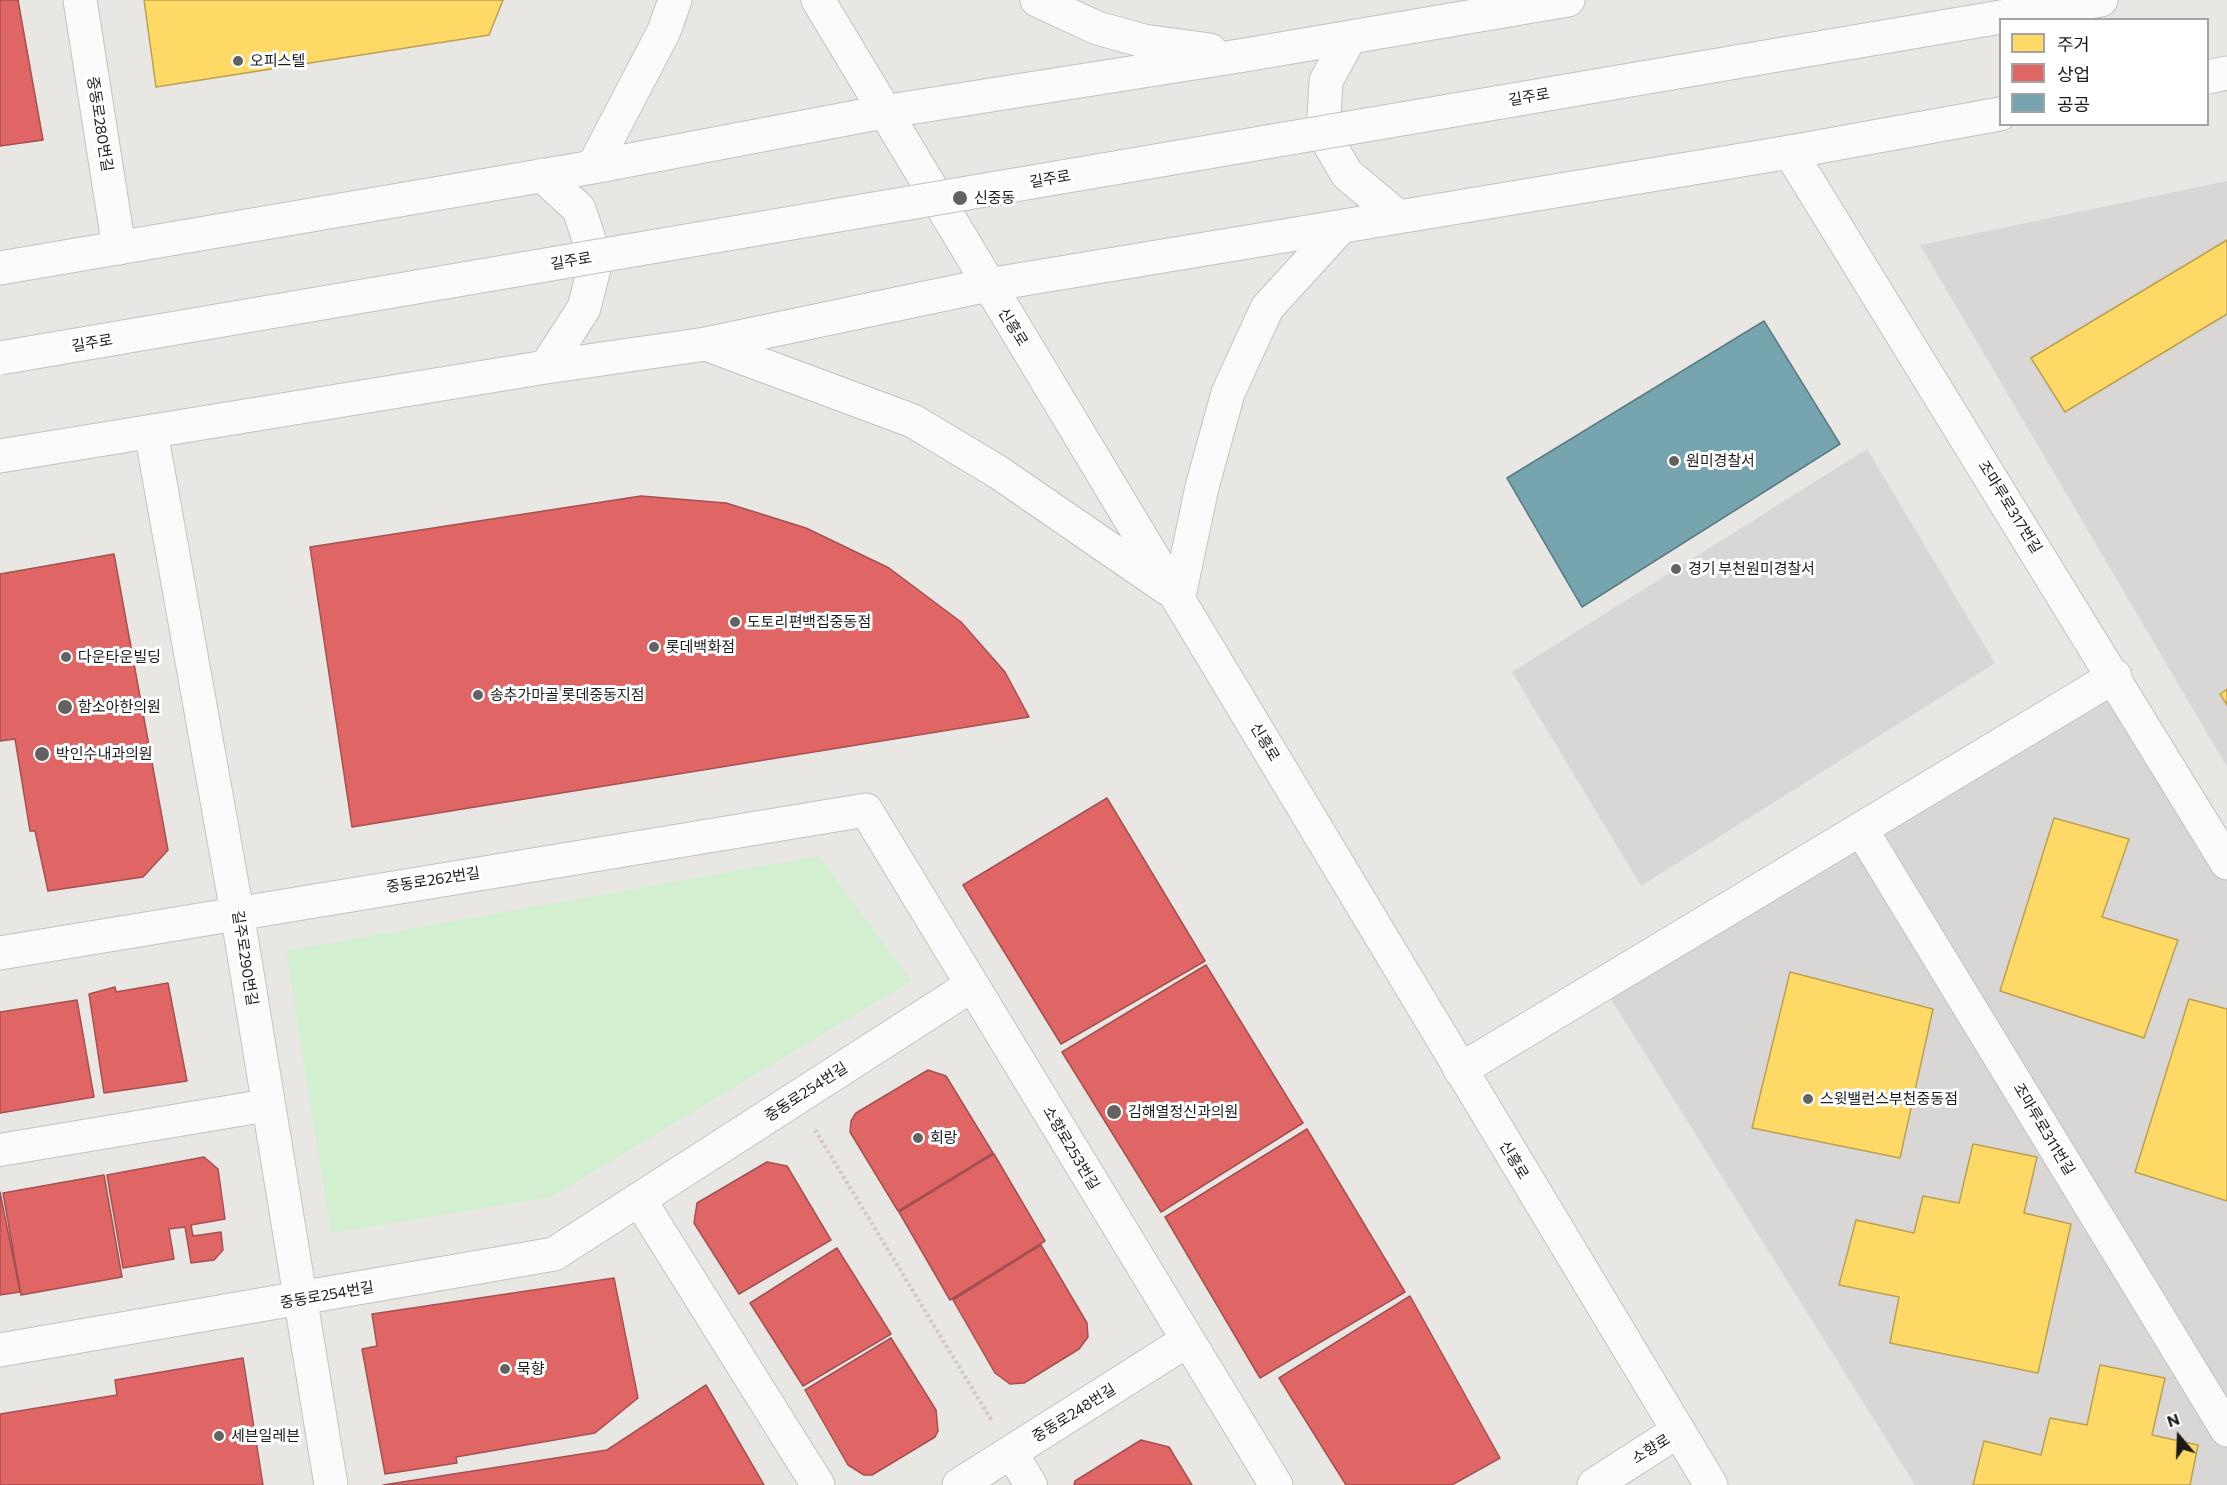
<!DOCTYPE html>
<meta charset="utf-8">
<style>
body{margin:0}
#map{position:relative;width:2227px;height:1485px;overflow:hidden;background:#e9e7e4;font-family:Commissioner,"Noto Sans KR",sans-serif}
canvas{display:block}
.legend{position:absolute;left:1999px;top:18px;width:210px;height:108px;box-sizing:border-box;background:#fff;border:2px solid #a4a4a4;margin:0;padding:8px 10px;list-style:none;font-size:18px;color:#1b1b1b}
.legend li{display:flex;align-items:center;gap:12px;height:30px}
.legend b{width:30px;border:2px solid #a4a4a4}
.north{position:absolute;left:2149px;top:1407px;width:60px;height:60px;-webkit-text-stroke:4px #fff;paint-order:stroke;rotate:341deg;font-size:16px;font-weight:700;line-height:24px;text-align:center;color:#1b1b1b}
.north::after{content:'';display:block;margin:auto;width:21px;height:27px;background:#1b1b1b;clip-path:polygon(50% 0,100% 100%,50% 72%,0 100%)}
</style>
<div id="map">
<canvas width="2227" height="1485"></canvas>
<ul class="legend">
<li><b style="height:16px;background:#ffd966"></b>주거</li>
<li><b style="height:16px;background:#e06666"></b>상업</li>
<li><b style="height:16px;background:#76a5af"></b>공공</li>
</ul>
<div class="north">N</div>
</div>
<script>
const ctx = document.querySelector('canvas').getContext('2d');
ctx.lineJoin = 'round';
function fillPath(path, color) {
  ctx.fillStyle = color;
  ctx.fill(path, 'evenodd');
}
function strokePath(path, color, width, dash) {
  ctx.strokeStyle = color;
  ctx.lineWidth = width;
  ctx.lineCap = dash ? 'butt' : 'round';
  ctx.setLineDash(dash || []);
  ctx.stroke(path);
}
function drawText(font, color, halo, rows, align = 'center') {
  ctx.font = font + ' Commissioner,"Noto Sans KR",sans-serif';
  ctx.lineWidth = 6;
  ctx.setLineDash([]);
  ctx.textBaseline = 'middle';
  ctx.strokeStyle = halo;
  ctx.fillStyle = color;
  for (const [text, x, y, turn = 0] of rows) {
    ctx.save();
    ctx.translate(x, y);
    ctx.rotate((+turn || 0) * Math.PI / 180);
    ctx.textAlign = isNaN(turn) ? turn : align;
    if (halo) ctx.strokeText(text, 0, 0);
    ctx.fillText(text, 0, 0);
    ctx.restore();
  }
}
const residential = new Path2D(`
 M 2227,181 L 2227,767 L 1920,245 Z
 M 1867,449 L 1995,663 L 1641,886 L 1512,672 Z
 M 2115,676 L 2227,863 L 2227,1485 L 1915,1485 L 1602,985 Z`);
const park = new Path2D(`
 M 819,856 L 911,981 L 551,1197 L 331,1233 L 286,951 Z`);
const homes = new Path2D(`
 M 144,0 L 503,0 L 489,35 L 156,87 Z
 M 2227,240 L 2227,314 L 2065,412 L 2031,358 Z
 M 2227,689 L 2227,705 L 2220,694 Z
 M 2054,818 L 2129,839 L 2102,917 L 2178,940 L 2144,1038 L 2000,991 Z
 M 1790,972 L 1933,1009 L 1900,1158 L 1752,1128 Z
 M 2189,999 L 2227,1009 L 2227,1201 L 2135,1172 Z
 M 1973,1144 L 2037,1157 L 2024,1213 L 2071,1224 L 2038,1373 L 1890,1343 L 1899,1297 L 1839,1285 L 1856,1220 L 1914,1233 L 1923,1196 L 1959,1203 Z
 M 2100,1365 L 2165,1378 L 2152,1435 L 2198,1445 L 2190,1485 L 1973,1485 L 1984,1441 L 2041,1455 L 2050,1418 L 2087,1425 Z`);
const shops = new Path2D(`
 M 0,0 L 18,0 L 43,140 L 0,146 Z
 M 641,496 L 726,503 L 806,528 L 889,568 L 961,622 L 1005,672 L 1029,717 L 352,827 L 310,547 Z
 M 114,554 L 168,850 L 143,877 L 48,891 L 35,831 L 30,831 L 15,739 L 0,741 L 0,574 Z
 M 1107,798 L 1205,961 L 1061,1044 L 963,885 Z
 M 1206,965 L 1303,1123 L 1161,1212 L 1062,1052 Z
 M 168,983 L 187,1081 L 104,1093 L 89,994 L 115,987 L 116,992 Z
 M 77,1000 L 94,1097 L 0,1113 L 0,1012 Z
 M 928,1070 L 946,1076 L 993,1153 L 898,1211 L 850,1132 L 851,1121 L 856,1113 Z
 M 1307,1129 L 1405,1292 L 1260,1378 L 1165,1217 Z
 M 994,1154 L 1045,1241 L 950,1300 L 899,1212 Z
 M 204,1157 L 218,1169 L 225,1219 L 191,1225 L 193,1236 L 221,1232 L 223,1250 L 214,1260 L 191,1263 L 185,1227 L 169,1229 L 174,1259 L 123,1268 L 107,1175 Z
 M 767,1162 L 787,1166 L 831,1240 L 739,1294 L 694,1223 L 697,1203 Z
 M 104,1175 L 122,1277 L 21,1295 L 3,1193 Z
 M 0,1192 L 20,1292 L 0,1295 Z
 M 1041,1245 L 1087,1323 L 1088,1337 L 1079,1349 L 1024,1383 L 1010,1384 L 995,1373 L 953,1300 Z
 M 837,1248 L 891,1334 L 803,1386 L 750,1303 Z
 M 614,1278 L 638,1398 L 595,1433 L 456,1457 L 457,1463 L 385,1474 L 362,1349 L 377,1346 L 372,1314 Z
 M 1410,1296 L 1500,1458 L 1452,1485 L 1346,1485 L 1279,1378 Z
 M 891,1338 L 936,1410 L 938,1431 L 935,1437 L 872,1475 L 864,1475 L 848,1465 L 805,1390 Z
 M 243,1358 L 263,1485 L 0,1485 L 0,1414 L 117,1395 L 115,1380 Z
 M 706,1385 L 764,1485 L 383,1485 L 607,1450 Z
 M 1141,1440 L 1169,1447 L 1192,1485 L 1074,1485 L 1075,1481 Z`);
const public = new Path2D(`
 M 1764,321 L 1840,444 L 1582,607 L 1507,478 Z`);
const path = new Path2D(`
 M 815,1130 L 992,1421`);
const pedestrian = new Path2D(`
 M 0,1150 L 269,1105
 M 1011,1452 L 1031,1485`);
const minor = new Path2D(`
 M 80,0 L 119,248
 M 1790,152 L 2227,863
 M 151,432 L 237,912 L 331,1485
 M 1861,829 L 2227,1430
 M 0,953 L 866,810 L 1276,1485
 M 1460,1070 L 2115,676
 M 639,1199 L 818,1485
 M 0,1350 L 554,1254 L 972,985
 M 959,1485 L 1188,1340`);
const tertiary = new Path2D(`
 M 818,0 L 1711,1485
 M 1037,0 L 1097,28 L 1144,41 L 1210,50
 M 1350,37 L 1326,81 L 1323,133 L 1347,174 L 1397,216
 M 1736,62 L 2101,0
 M 2208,77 L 2227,73
 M 593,167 L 664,31 L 675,0
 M 542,175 L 579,209 L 596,261 L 584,308 L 546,367
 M 0,268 L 593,167 L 883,112 L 1245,55 L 1568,0
 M 706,344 L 913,421 L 998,472 L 1168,589
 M 0,456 L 546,367 L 706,344 L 988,285 L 1790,152 L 2000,114
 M 1179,596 L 1202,487 L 1228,393 L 1267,308 L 1340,228
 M 1594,1485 L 1678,1431`);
const tertiaryBridge = new Path2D(`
 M 0,358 L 1736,62`);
const markers = [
 [238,61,6,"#636261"],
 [960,198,8,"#636261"],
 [1674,461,6,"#636261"],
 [1676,569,6,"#636261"],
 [735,622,6,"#636261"],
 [654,647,6,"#636261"],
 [66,657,6,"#636261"],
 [478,695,6,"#636261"],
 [65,707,8,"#636261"],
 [42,754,8,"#636261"],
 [1808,1099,6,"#636261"],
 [1114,1112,8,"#636261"],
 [918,1138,6,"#636261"],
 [505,1369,6,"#636261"],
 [219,1436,6,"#636261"]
];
const poiNames = [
 ["오피스텔",250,61],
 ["신중동",974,198],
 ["원미경찰서",1686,461],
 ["경기 부천원미경찰서",1688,569],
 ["도토리편백집중동점",747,622],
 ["롯데백화점",666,647],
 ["다운타운빌딩",78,657],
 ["송추가마골 롯데중동지점",490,695],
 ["함소아한의원",78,707],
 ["박인수내과의원",56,754],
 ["스윗밸런스부천중동점",1820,1099],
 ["김해열정신과의원",1128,1112],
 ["회랑",930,1138],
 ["묵향",517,1369],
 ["세븐일레븐",231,1436]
];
const streetNames = [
 ["길주로",1529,97,-10],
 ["중동로280번길",100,124,81],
 ["길주로",1050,179,-10],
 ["길주로",571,261,-10],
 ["신흥로",1013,327,58],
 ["길주로",92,343,-10],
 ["조마루로317번길",2010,507,58],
 ["신흥로",1265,742,59],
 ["중동로262번길",433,880,-9],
 ["길주로290번길",245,958,81],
 ["중동로254번길",806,1092,-33],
 ["조마루로311번길",2044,1129,59],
 ["소향로253번길",1071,1148,59],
 ["신흥로",1514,1160,59],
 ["중동로254번길",327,1295,-10],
 ["중동로248번길",1074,1413,-32],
 ["소향로",1651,1449,-32]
];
fillPath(residential, '#d8d7d5');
fillPath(park, '#d2efd0');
fillPath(homes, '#ffd966');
strokePath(homes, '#bba050', 1.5);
fillPath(shops, '#e06666');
strokePath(shops, '#a55050', 1.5);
fillPath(public, '#76a5af');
strokePath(public, '#5b7c83', 1.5);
strokePath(pedestrian, '#c2c1c0', 34);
strokePath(minor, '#c2c1c0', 35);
strokePath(tertiary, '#c2c1c0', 35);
strokePath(path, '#d4c6c5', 4, [3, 3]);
strokePath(pedestrian, '#fcfbfb', 32);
strokePath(minor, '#fcfbfb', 33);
strokePath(tertiary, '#fcfbfb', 33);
strokePath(tertiaryBridge, '#c2c1c0', 35, []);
strokePath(tertiaryBridge, '#fcfbfb', 33);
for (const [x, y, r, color] of markers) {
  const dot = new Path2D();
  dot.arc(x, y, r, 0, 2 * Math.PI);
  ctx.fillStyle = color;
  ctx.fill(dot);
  strokePath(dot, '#fff', 2);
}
drawText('15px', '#1b1b1b', '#fff', poiNames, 'left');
drawText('15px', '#1b1b1b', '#fff', streetNames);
</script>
